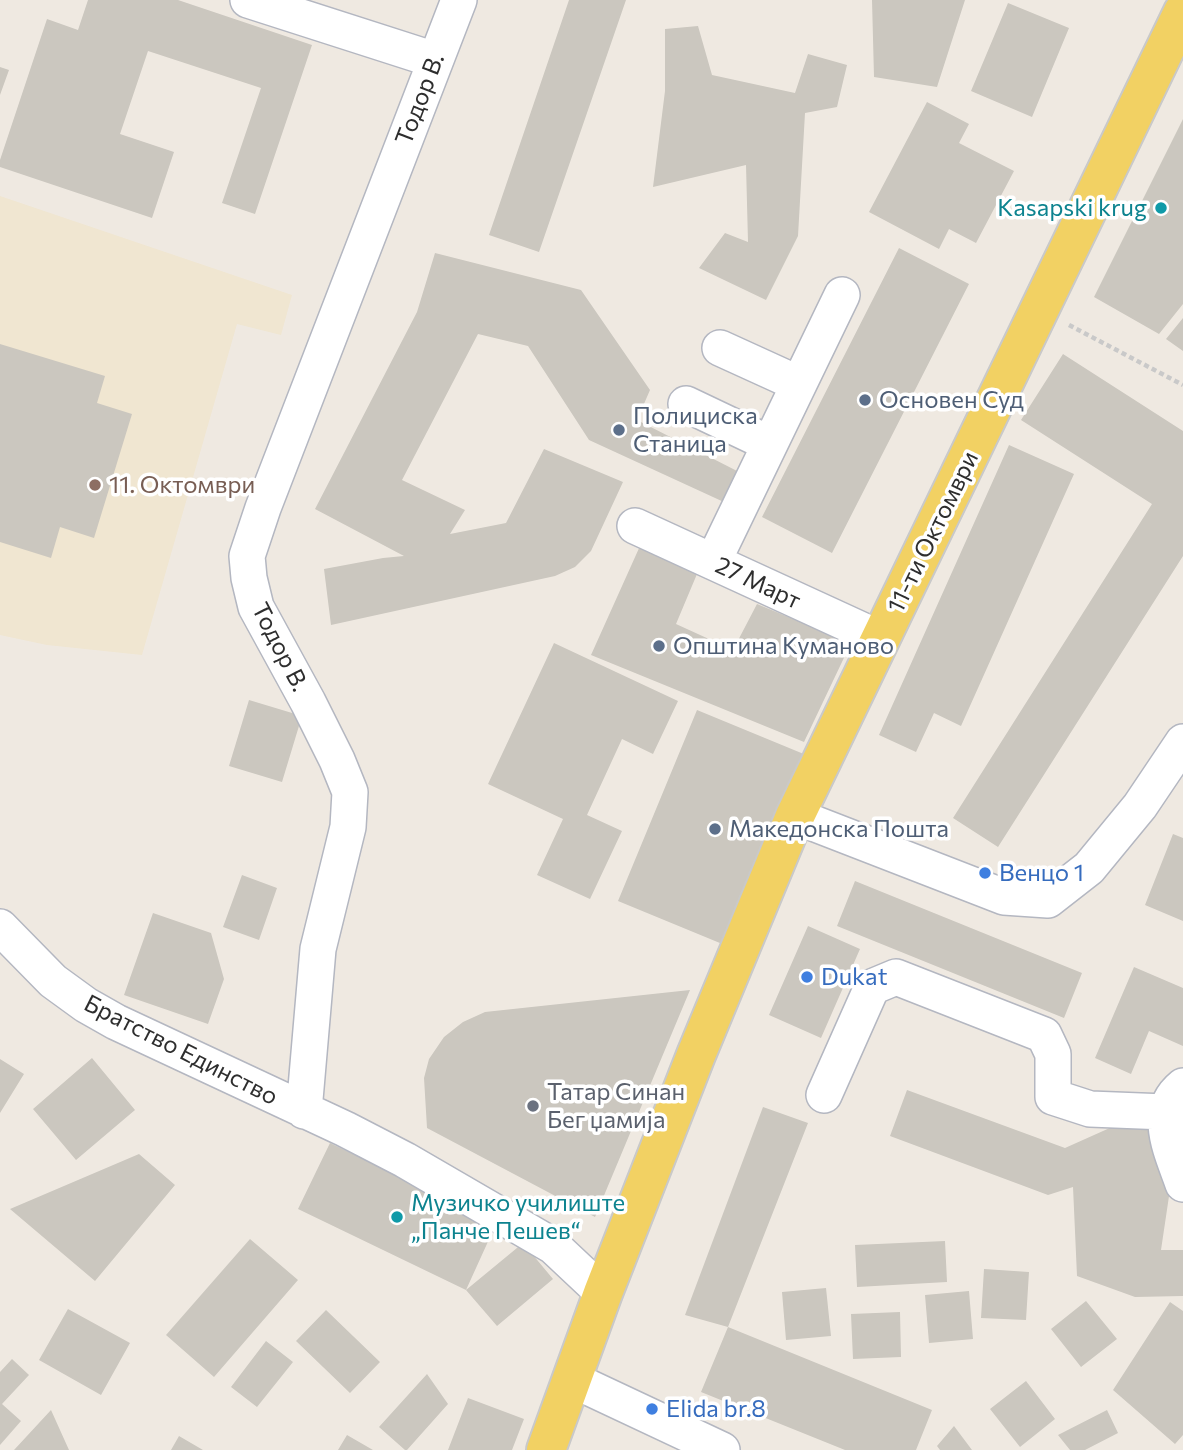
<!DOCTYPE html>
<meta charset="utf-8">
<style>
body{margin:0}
canvas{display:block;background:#efe9e1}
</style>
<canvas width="1183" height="1450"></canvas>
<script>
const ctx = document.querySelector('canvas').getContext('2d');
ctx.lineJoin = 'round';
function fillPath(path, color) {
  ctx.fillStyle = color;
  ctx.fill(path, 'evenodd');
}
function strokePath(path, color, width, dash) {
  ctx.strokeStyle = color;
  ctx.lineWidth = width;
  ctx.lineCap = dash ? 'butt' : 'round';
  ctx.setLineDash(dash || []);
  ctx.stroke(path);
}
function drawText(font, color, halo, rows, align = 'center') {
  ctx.font = font + ' Commissioner,sans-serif';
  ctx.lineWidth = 7;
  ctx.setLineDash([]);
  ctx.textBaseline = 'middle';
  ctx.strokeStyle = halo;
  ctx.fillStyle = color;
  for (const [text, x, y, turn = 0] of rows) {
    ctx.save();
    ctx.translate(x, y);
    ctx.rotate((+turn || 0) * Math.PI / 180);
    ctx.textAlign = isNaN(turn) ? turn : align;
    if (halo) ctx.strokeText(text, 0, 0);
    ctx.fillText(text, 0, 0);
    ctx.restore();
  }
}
const education = new Path2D(`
 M 0,196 L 292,295 L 281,335 L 237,324 L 142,655 L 47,645 L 0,635 Z`);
const building = new Path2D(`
 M 88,0 L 178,0 L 312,45 L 255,214 L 222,203 L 261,88 L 148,51 L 120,134 L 174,152 L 152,218 L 0,167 L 0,160 L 47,19 L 78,30 Z
 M 569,0 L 626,0 L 539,252 L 489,235 Z
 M 872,0 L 965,0 L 937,87 L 874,77 Z
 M 1008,3 L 1069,28 L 1032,117 L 971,91 Z
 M 698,26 L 712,75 L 795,93 L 808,54 L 847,65 L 837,107 L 805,113 L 798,236 L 766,300 L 699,268 L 725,233 L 748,242 L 746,165 L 653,187 L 665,91 L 665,29 Z
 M 0,67 L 9,70 L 0,95 Z
 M 927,102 L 969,124 L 959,143 L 1014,171 L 976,243 L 949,229 L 939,249 L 869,212 Z
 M 1183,119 L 1183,304 L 1159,334 L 1094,297 Z
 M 899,248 L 969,284 L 832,553 L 762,517 Z
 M 435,253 L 581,290 L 650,390 L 637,420 L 741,473 L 726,503 L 589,440 L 528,346 L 478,334 L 402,480 L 465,510 L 450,534 L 506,523 L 544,449 L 623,482 L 591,551 L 575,567 L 555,576 L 331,625 L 324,569 L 383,558 L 404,556 L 315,509 L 417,312 Z
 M 1183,318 L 1183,351 L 1166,339 Z
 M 0,344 L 105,376 L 97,403 L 132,414 L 94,538 L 60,527 L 51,558 L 0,542 Z
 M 1063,354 L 1183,431 L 1183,556 L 998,847 L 953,818 L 1152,504 L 1021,420 Z
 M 1009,445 L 1074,474 L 961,726 L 934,713 L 916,752 L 879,735 Z
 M 640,546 L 697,574 L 676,624 L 733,650 L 757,604 L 851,643 L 804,742 L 591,655 Z
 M 554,643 L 678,701 L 653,754 L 622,739 L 587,815 L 622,831 L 590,899 L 537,875 L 563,819 L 488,784 Z
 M 249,700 L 302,716 L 282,782 L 229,766 Z
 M 697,710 L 811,757 L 732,948 L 618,901 Z
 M 1173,834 L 1183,838 L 1183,921 L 1145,905 Z
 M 242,875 L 277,888 L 259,940 L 223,927 Z
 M 855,881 L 1082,973 L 1064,1018 L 837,926 Z
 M 153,913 L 211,933 L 224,979 L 208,1024 L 124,995 Z
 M 808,926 L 860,949 L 821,1038 L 769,1015 Z
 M 1134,967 L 1183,988 L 1183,1046 L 1149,1031 L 1131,1074 L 1095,1058 Z
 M 690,990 L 595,1217 L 427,1128 L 424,1078 L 429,1059 L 444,1037 L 463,1022 L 485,1012 Z
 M 92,1058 L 135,1110 L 76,1160 L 33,1109 Z
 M 0,1059 L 24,1074 L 0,1113 Z
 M 907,1090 L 1065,1148 L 1141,1114 L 1172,1176 L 1161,1250 L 1183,1250 L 1183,1296 L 1135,1297 L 1077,1276 L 1073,1187 L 1048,1195 L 890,1136 Z
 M 763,1107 L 808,1123 L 728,1327 L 685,1315 Z
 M 330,1143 L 496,1224 L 466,1290 L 298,1209 Z
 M 139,1154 L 175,1185 L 95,1281 L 10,1209 Z
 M 250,1239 L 298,1280 L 214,1377 L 166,1335 Z
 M 945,1241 L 947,1282 L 857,1287 L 855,1245 Z
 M 523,1243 L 553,1279 L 497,1326 L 466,1290 Z
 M 984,1269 L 1029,1272 L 1026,1320 L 981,1318 Z
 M 826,1288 L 831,1336 L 786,1340 L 782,1292 Z
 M 969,1291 L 973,1339 L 929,1343 L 925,1295 Z
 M 1086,1301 L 1117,1339 L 1081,1367 L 1051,1329 Z
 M 1170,1302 L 1183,1311 L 1183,1435 L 1175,1444 L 1113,1390 Z
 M 68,1309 L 130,1343 L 101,1395 L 39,1360 Z
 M 326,1310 L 380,1362 L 350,1393 L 296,1341 Z
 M 900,1312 L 901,1357 L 853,1359 L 851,1314 Z
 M 728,1327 L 932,1410 L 916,1450 L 845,1450 L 701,1392 Z
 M 266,1341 L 293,1362 L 257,1407 L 231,1387 Z
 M 12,1359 L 29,1375 L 2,1404 L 21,1421 L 0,1445 L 0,1372 Z
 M 427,1374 L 448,1404 L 407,1450 L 405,1450 L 379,1427 Z
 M 1026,1381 L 1055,1419 L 1020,1447 L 990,1409 Z
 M 468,1398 L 524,1419 L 512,1450 L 448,1450 Z
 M 51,1410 L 69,1450 L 14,1450 Z
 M 1107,1410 L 1118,1433 L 1085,1450 L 1070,1450 L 1058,1435 Z
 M 954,1426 L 972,1450 L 940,1450 L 937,1446 Z
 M 347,1435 L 373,1450 L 338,1450 Z
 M 179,1436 L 203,1450 L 171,1450 Z`);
const path = new Path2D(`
 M 1069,325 L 1183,385`);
const minor = new Path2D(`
 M 248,0 L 435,60
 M 720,348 L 799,384
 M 686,404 L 770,444
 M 635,526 L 881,639
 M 713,562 L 842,295
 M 795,816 L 1004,897 L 1048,900 L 1089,868 L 1140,806 L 1183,742
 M 0,927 L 53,981 L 86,1005 L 116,1022 L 345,1129 L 405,1160 L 553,1246 L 603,1293
 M 1183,1086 C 1151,1112 1172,1152 1183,1184
 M 824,1095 L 872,987 L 896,977 L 1044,1035 L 1053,1054 L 1053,1097 L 1090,1109 L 1166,1112
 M 304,1111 L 318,949 L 348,827 L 350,792 L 337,760 L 308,702 L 256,607 L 249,578 L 247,556 L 263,508 L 459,0
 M 573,1380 L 722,1450`);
const major = new Path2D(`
 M 546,1450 L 603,1293 L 696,1055 L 795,816 L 1183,12`);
const markers = [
 [1161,208,7,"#0f9aa8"],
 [865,400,7,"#5c6f8a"],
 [619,430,7,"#5c6f8a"],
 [95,485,7,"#8d6e63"],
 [659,646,7,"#5c6f8a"],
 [715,829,7,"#5c6f8a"],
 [985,873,7,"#3f7fe0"],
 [807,977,7,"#3f7fe0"],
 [533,1106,7,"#6b7280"],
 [397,1217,7,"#0f9aa8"],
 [652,1409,7,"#3f7fe0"]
];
const streetNames = [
 ["Тодор В.",420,99,-69],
 ["11-ти Октомври",933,532,-64],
 ["27 Март",758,583,25],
 ["Тодор В.",280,647,63],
 ["Братство Единство",181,1050,27]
];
const cultureNames = [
 ["Kasapski krug",1147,208],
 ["Музичко училиште",411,1203,"left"],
 ["„Панче Пешев“",411,1231,"left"]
];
const serviceNames = [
 ["Основен Суд",879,400],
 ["Полициска",633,416],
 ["Станица",633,444],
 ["Општина Куманово",673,646],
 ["Македонска Пошта",729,829]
];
const educationNames = [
 ["11. Октомври",109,485]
];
const shopNames = [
 ["Венцо 1",999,873],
 ["Dukat",821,977],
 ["Elida br.8",666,1409]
];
const worshipNames = [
 ["Татар Синан",547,1092],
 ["Бег џамија",547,1120]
];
fillPath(education, '#f0e6d1');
fillPath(building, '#cbc7bf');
strokePath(minor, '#b4b7c1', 38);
strokePath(major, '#c9c9c9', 42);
strokePath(path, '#c9c9c9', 4.5, [5, 3.5]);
strokePath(minor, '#fff', 35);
strokePath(major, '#f2d163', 38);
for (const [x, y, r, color] of markers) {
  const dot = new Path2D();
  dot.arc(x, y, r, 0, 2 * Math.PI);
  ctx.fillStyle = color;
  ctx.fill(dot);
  strokePath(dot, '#fff', 2.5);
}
drawText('24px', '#2e2e2e', '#fff', streetNames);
drawText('24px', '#0d838f', '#fff', cultureNames, 'right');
drawText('24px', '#4e5e75', '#fff', serviceNames, 'left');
drawText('24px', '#785e54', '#fff', educationNames, 'left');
drawText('24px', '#366cbe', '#fff', shopNames, 'left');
drawText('24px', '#5b616d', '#fff', worshipNames, 'left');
</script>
